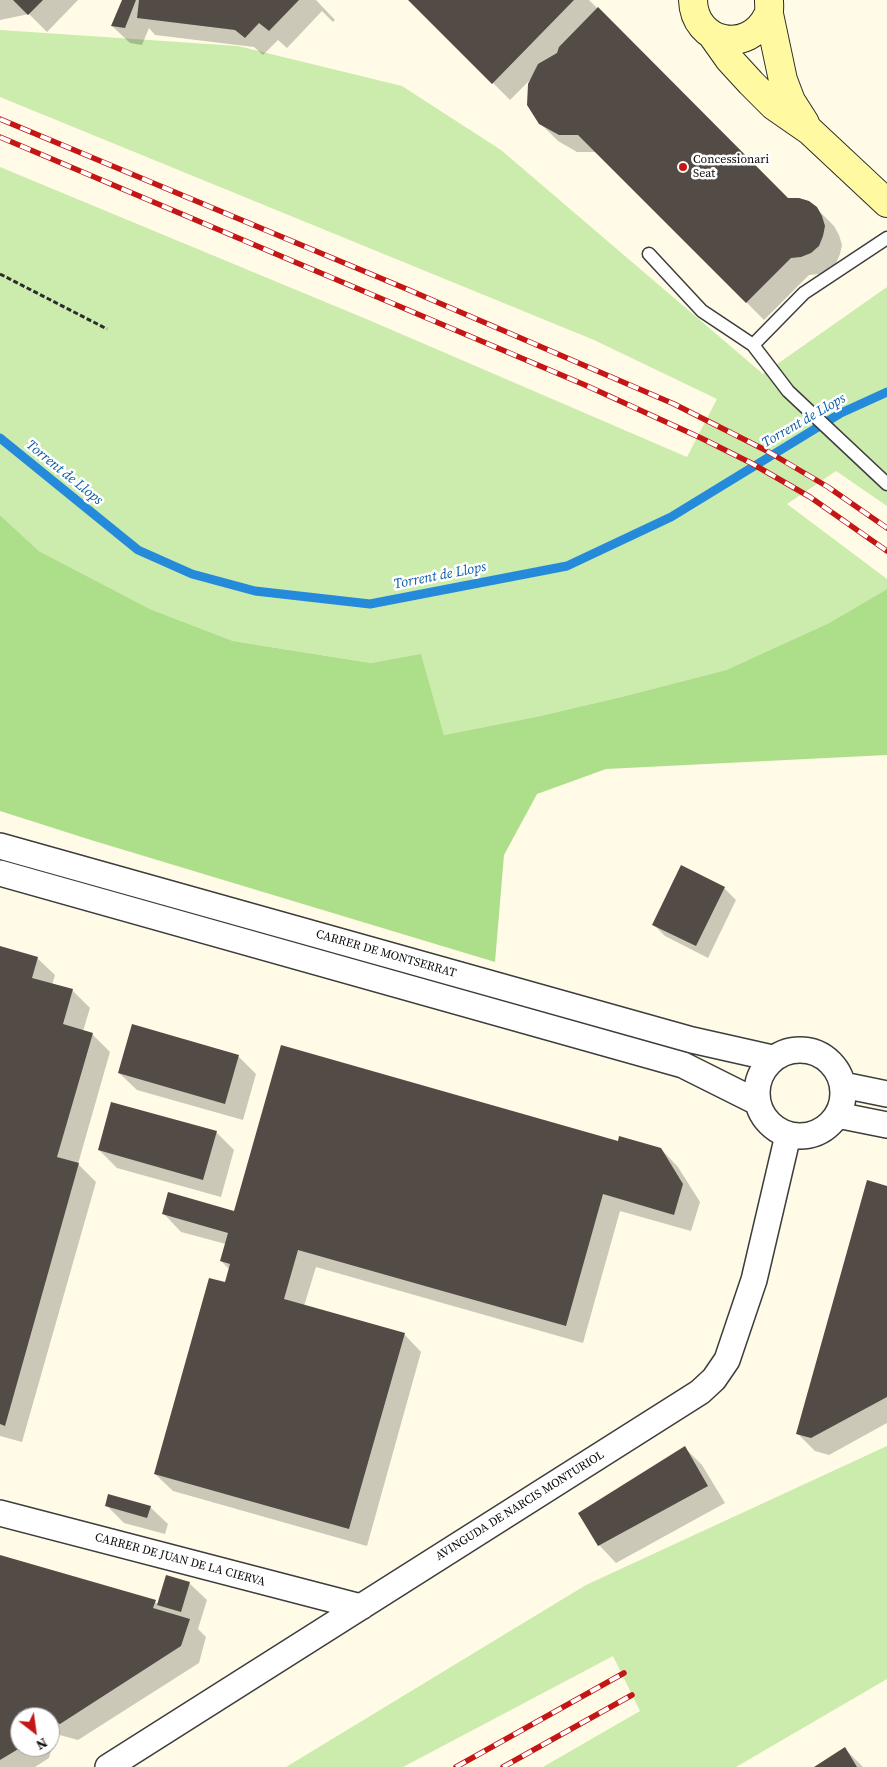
<!DOCTYPE html>
<style>
body{margin:0}
#map{position:relative;width:887px;height:1767px;overflow:hidden;background:#fffbe6;font-family:"Source Serif 4",serif}
canvas{display:block}
.north{position:absolute;left:10px;top:1707px;width:50px;height:50px;box-sizing:border-box;background:#fff;border:1px solid #9d9d9d;border-radius:50%;rotate:150deg;font-size:14px;font-weight:700;line-height:20px;text-align:center;color:#0a0a0a}
.north::after{content:'';display:block;margin:auto;width:18px;height:22px;background:#c51616;clip-path:polygon(50% 0,100% 100%,50% 72%,0 100%)}
</style>
<div id="map">
<canvas width="887" height="1767"></canvas>
<div class="north">N</div>
</div>
<script>
const ctx = document.querySelector('canvas').getContext('2d');
ctx.lineJoin = 'round';
function fillPath(path, color) {
  ctx.fillStyle = color;
  ctx.fill(path, 'evenodd');
}
function strokePath(path, color, width, dash) {
  ctx.strokeStyle = color;
  ctx.lineWidth = width;
  ctx.lineCap = dash ? 'butt' : 'round';
  ctx.setLineDash(dash || []);
  ctx.stroke(path);
}
function drawText(font, color, halo, rows, align = 'center') {
  ctx.font = font + ' "Source Serif 4",serif';
  ctx.lineWidth = 5;
  ctx.setLineDash([]);
  ctx.textBaseline = 'middle';
  ctx.strokeStyle = halo;
  ctx.fillStyle = color;
  for (const [text, x, y, turn = 0] of rows) {
    ctx.save();
    ctx.translate(x, y);
    ctx.rotate((+turn || 0) * Math.PI / 180);
    ctx.textAlign = isNaN(turn) ? turn : align;
    if (halo) ctx.strokeText(text, 0, 0);
    ctx.fillText(text, 0, 0);
    ctx.restore();
  }
}
const green = new Path2D(`
 M 0,30 L 238,46 L 402,86 L 501,150 L 763,374 L 887,287 L 887,506 L 836,471 L 787,504 L 887,579 L 887,589 L 829,623 L 726,670 L 625,696 L 540,716 L 444,735 L 421,655 L 371,663 L 233,641 L 150,609 L 39,551 L 0,515 L 0,167 L 371,321 L 687,457 L 717,399 L 594,340 L 0,97 Z
 M 887,1446 L 887,1679 L 736,1767 L 543,1767 L 640,1711 L 613,1656 L 403,1767 L 286,1767 L 586,1585 Z`);
const forest = new Path2D(`
 M 0,515 L 39,551 L 150,609 L 233,641 L 371,663 L 421,654 L 444,735 L 540,716 L 625,696 L 726,670 L 829,623 L 887,589 L 887,755 L 606,769 L 537,794 L 504,855 L 495,962 L 91,840 L 0,811 Z`);
const shadow = new Path2D(`
 M 0,0 L 78,0 L 47,32 L 29,14 L 0,20 Z
 M 123,0 L 316,0 L 335,20 L 333,22 L 322,11 L 287,48 L 278,40 L 263,55 L 254,47 L 155,35 L 149,28 L 142,45 L 130,43 L 112,26 Z
 M 410,0 L 589,0 L 788,200 L 816,208 L 834,226 L 839,235 L 842,245 L 840,254 L 836,263 L 829,270 L 819,274 L 809,275 L 764,320 L 597,152 L 577,152 L 558,141 L 540,123 L 532,78 L 510,100 Z
 M 724,888 L 736,900 L 708,958 L 665,936 L 653,924 Z
 M 0,947 L 37,958 L 55,975 L 52,985 L 72,990 L 90,1008 L 83,1031 L 92,1034 L 110,1052 L 78,1164 L 96,1182 L 22,1442 L 0,1436 Z
 M 238,1056 L 256,1074 L 243,1120 L 137,1090 L 119,1073 Z
 M 216,1132 L 234,1150 L 221,1197 L 117,1168 L 99,1150 Z
 M 619,1142 L 661,1149 L 678,1167 L 700,1202 L 691,1231 L 620,1211 L 583,1343 L 316,1267 L 304,1306 L 404,1334 L 421,1352 L 367,1546 L 173,1491 L 155,1474 L 230,1270 L 221,1261 L 226,1244 L 181,1232 L 164,1214 L 235,1212 Z
 M 887,1187 L 887,1423 L 829,1455 L 815,1451 L 798,1434 Z
 M 685,1448 L 702,1465 L 725,1503 L 616,1563 L 599,1545 Z
 M 106,1505 L 150,1507 L 168,1524 L 165,1534 L 124,1523 Z
 M 0,1557 L 155,1602 L 159,1605 L 189,1583 L 207,1600 L 198,1629 L 206,1637 L 199,1663 L 78,1740 L 56,1734 L 49,1758 L 35,1767 L 0,1767 ZM 20,1717 L 50,1717 L 50,1747 L 20,1747 Z
 M 845,1749 L 863,1767 L 816,1767 Z`);
const stream = new Path2D(`
 M 0,438 L 138,550 L 192,574 L 255,591 L 370,604 L 567,566 L 671,517 L 841,413 L 887,392`);
const building = new Path2D(`
 M 13,0 L 43,0 L 28,15 Z
 M 122,0 L 136,0 L 125,28 L 111,26 Z
 M 139,0 L 299,0 L 269,31 L 259,23 L 245,38 L 235,30 L 137,18 Z
 M 408,0 L 574,0 L 492,84 Z
 M 598,7 L 788,198 L 799,198 L 809,201 L 817,207 L 822,216 L 825,226 L 823,236 L 819,246 L 811,253 L 801,257 L 791,258 L 746,303 L 578,135 L 559,135 L 539,124 L 527,105 L 528,84 L 538,64 L 557,53 L 559,47 Z
 M 681,865 L 725,887 L 696,946 L 652,925 Z
 M 0,946 L 38,957 L 32,978 L 73,989 L 63,1024 L 93,1033 L 57,1157 L 79,1163 L 5,1426 L 0,1424 Z
 M 132,1024 L 239,1055 L 225,1104 L 118,1073 Z
 M 281,1045 L 618,1141 L 619,1136 L 661,1148 L 683,1184 L 674,1215 L 603,1194 L 566,1326 L 298,1250 L 284,1299 L 405,1333 L 349,1529 L 154,1474 L 209,1278 L 225,1282 L 230,1264 L 220,1261 L 228,1233 L 162,1214 L 168,1192 L 234,1211 Z
 M 111,1102 L 217,1131 L 203,1180 L 98,1150 Z
 M 867,1180 L 887,1186 L 887,1397 L 811,1438 L 796,1434 Z
 M 685,1446 L 708,1486 L 598,1546 L 578,1513 Z
 M 108,1494 L 151,1506 L 147,1518 L 105,1506 Z
 M 0,1555 L 156,1600 L 153,1608 L 190,1619 L 181,1646 L 60,1724 L 50,1721 L 50,1717 L 20,1717 L 20,1748 L 0,1760 Z
 M 166,1575 L 190,1582 L 181,1612 L 157,1605 Z
 M 845,1747 L 857,1767 L 814,1767 Z`);
const path = new Path2D(`
 M 0,274 L 107,329`);
const lane = new Path2D(`
 M 887,238 L 804,293 L 753,345 L 788,391 L 887,484
 M 649,254 L 702,311 L 753,345`);
const street = new Path2D(`
 M 0,846 L 692,1040 L 772,1058
 M 0,873 L 683,1065 L 757,1102
 M757 1093a43 43 0 1 1 86 0a43 43 0 1 1-86 0Z
 M 843,1085 L 887,1094
 M 837,1115 L 887,1125
 M 0,1513 L 361,1607
 M 108,1767 L 700,1392 L 714,1379 L 727,1360 L 754,1280 L 788,1135`);
const secondary = new Path2D(`
 M 693,0 C 694,44 749,55 768,15 C 770,11 769,5 769,0
 M 769,14 L 783,80 L 791,101 L 805,123
 M 712,35 L 729,59 L 751,83 L 774,106 L 810,131 L 887,203`);
const rail = new Path2D(`
 M 0,119 L 409,290 L 674,404 L 767,451 L 828,487 L 887,528
 M 0,137 L 585,385 L 701,438 L 751,463 L 810,497 L 887,551
 M 456,1767 L 624,1673
 M 503,1767 L 632,1695`);
const markers = [
 [683,167,5,"#c51616"]
];
const poiNames = [
 ["Concessionari",693,160],
 ["Seat",693,174]
];
const streetNames = [
 ["CARRER DE MONTSERRAT",386,954,16],
 ["AVINGUDA DE NARCIS MONTURIOL",520,1506,-32],
 ["CARRER DE JUAN DE LA CIERVA",180,1560,15]
];
const waterNames = [
 ["Torrent de Llops",804,421,-30],
 ["Torrent de Llops",64,473,39],
 ["Torrent de Llops",440,576,-11]
];
fillPath(green, '#cbecad');
fillPath(forest, '#addf8b');
fillPath(shadow, '#0003');
strokePath(stream, '#268ada', 9);
fillPath(building, '#534b45');
strokePath(lane, '#3d3d3d', 15);
strokePath(street, '#3d3d3d', 28);
strokePath(secondary, '#2c2c2c', 30);
strokePath(path, '#2c2c2c', 3, [5, 2.5]);
strokePath(lane, '#fff', 12);
strokePath(street, '#fff', 25);
strokePath(secondary, '#fff9a1', 28);
strokePath(rail, '#c51616', 5.5);
strokePath(rail, '#fff', 4, [11]);
for (const [x, y, r, color] of markers) {
  const dot = new Path2D();
  dot.arc(x, y, r, 0, 2 * Math.PI);
  ctx.fillStyle = color;
  ctx.fill(dot);
  strokePath(dot, '#fff', 2);
}
drawText('12px', '#0a0a0a', '#fff', poiNames, 'left');
drawText('12px', '#0a0a0a', '#fff', streetNames);
drawText('italic 14px', '#095aa5', '#fff', waterNames);
</script>
